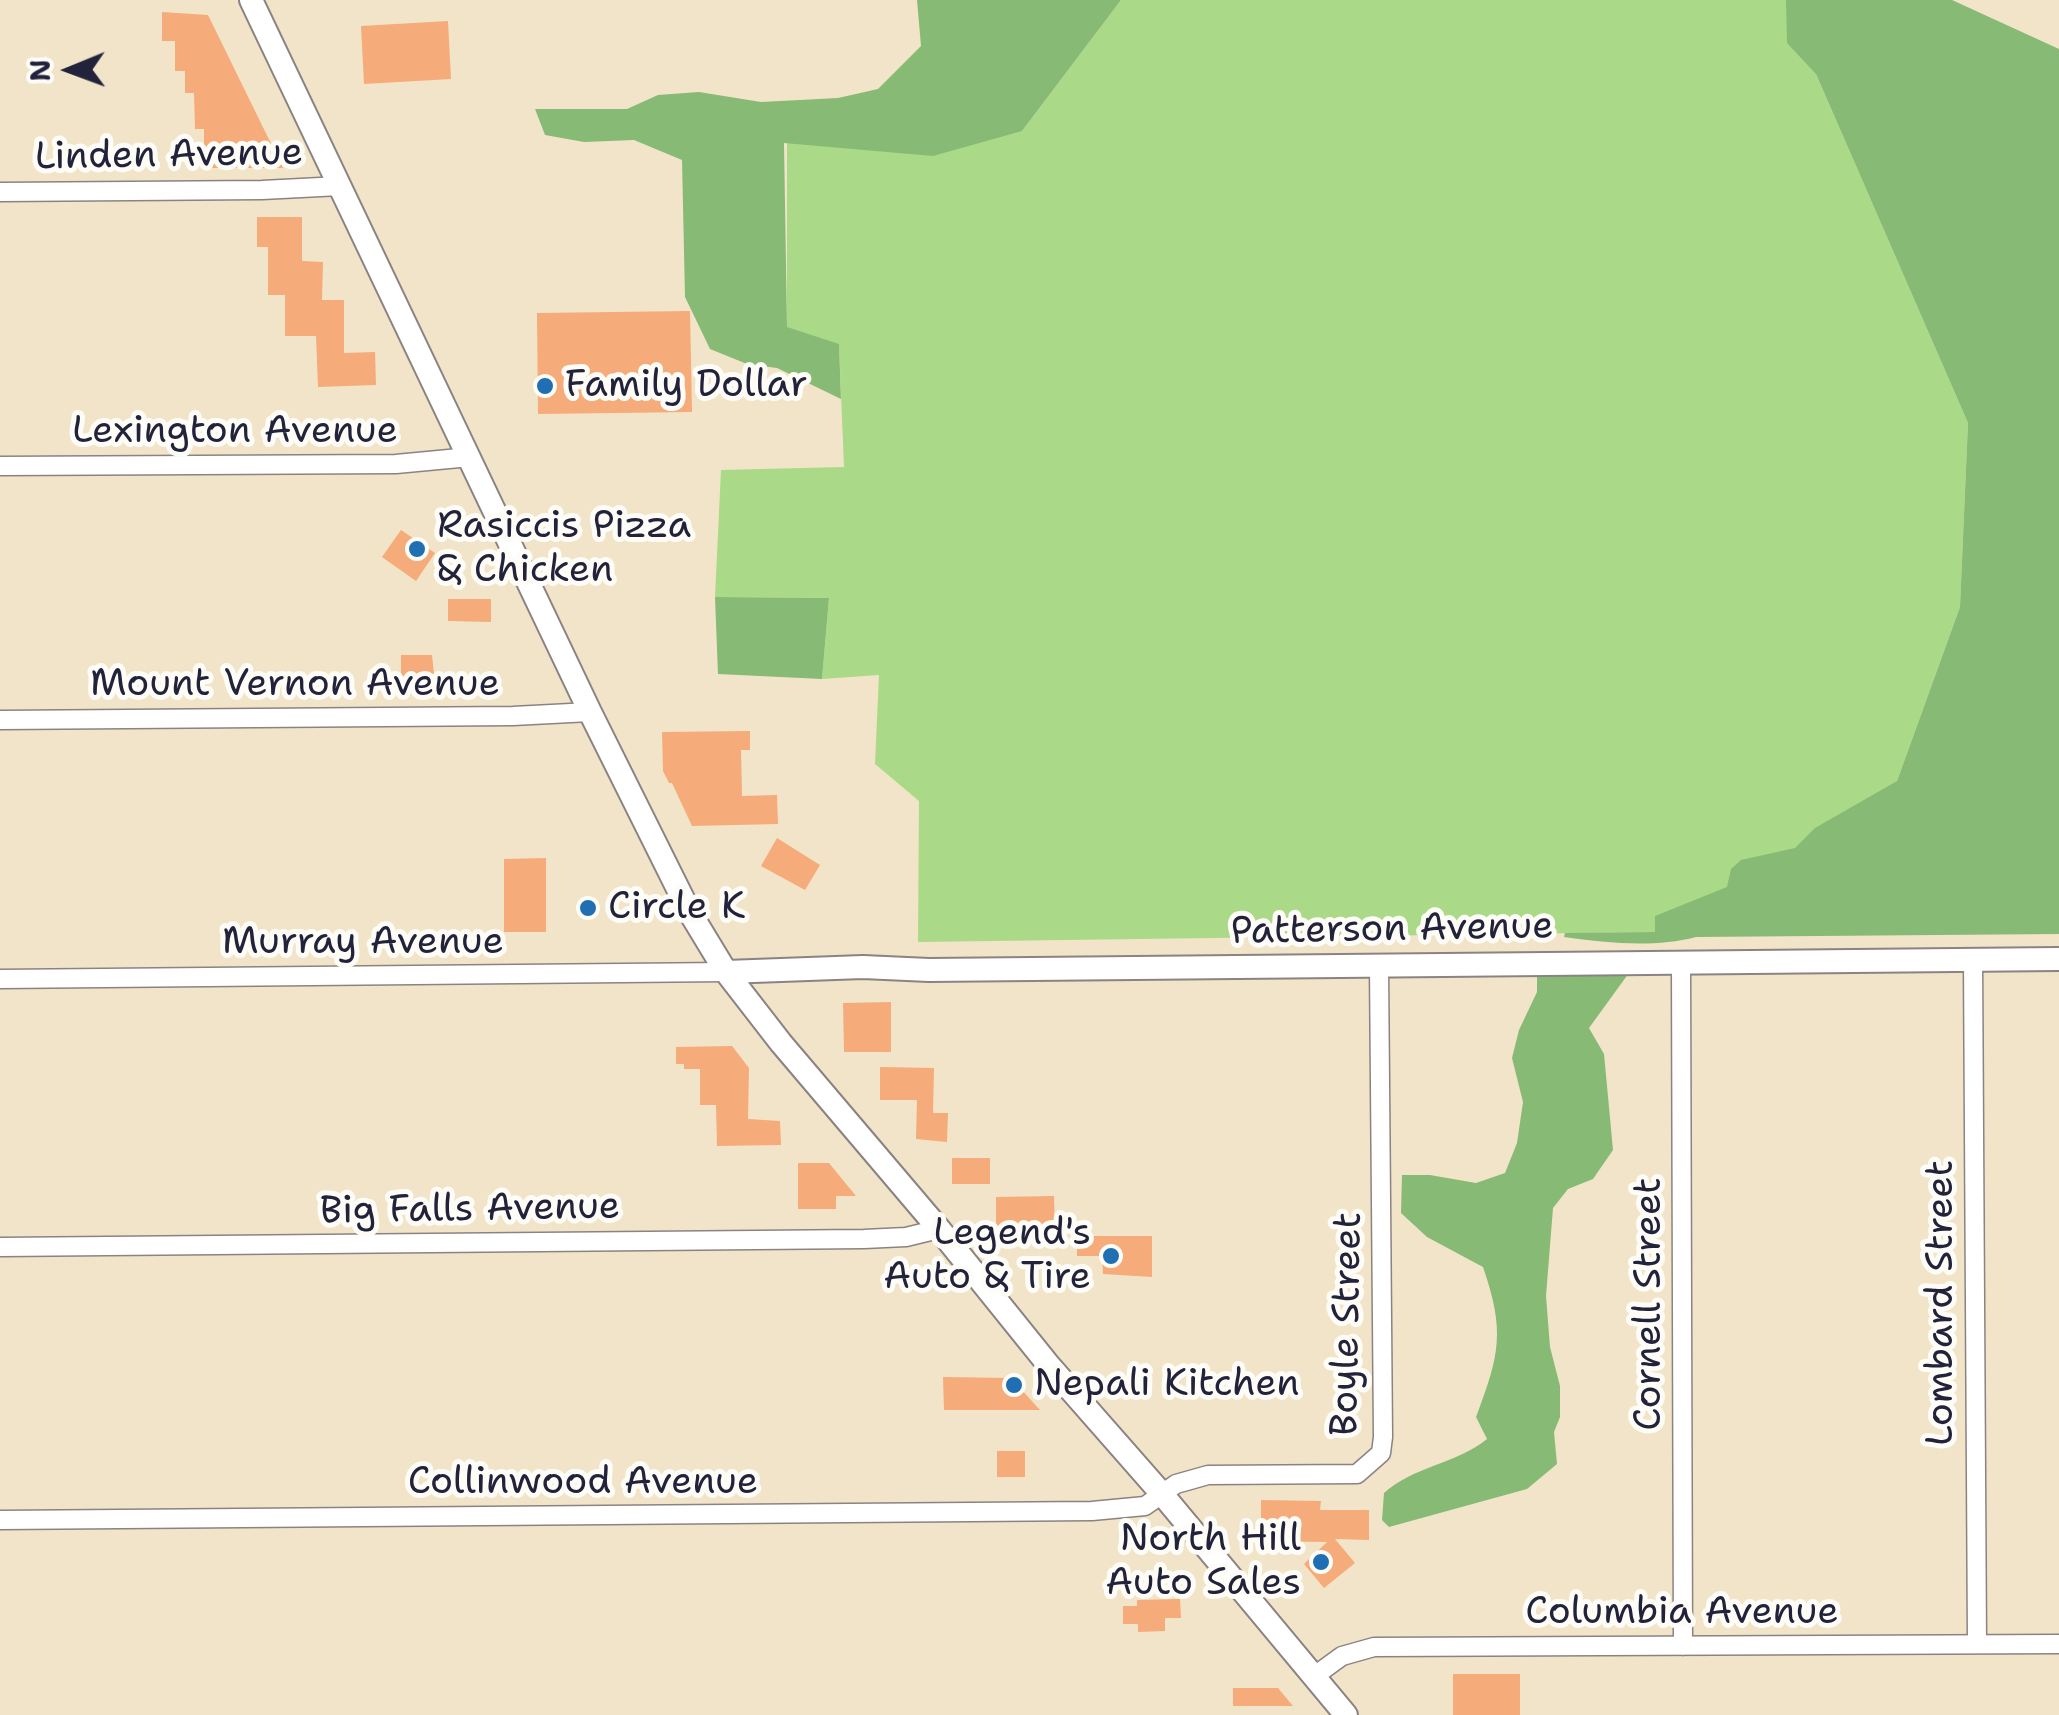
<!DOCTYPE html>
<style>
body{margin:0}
#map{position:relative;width:2059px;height:1715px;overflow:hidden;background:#f2e4c9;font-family:"Shantell Sans",sans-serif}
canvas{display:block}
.north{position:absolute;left:20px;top:20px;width:100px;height:100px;-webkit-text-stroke:8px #fdfcf7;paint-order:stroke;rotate:269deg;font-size:28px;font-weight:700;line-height:40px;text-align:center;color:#22223b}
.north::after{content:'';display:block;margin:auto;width:35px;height:45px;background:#22223b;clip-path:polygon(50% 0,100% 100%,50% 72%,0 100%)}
</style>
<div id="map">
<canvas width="2059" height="1715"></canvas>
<div class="north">N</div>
</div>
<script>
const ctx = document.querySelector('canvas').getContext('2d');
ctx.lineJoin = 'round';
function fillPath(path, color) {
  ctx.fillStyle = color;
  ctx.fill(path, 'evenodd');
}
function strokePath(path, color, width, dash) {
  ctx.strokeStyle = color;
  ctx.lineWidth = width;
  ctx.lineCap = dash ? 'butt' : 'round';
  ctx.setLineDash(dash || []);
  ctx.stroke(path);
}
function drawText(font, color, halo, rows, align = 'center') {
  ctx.font = font + ' "Shantell Sans",sans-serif';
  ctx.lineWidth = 10;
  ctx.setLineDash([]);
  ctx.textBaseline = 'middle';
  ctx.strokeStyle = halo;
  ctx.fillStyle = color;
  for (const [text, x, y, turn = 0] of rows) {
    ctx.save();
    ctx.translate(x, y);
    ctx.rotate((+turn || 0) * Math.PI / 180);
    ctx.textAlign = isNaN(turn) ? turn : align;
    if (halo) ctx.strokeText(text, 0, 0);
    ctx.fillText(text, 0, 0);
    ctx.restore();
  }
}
const green = new Path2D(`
 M 1121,0 L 1834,0 L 1816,74 L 1968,423 L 1960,607 L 1897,781 L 1804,869 L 1656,932 L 918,942 L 919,801 L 875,764 L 879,675 L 822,679 L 829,598 L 715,597 L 721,470 L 844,467 L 839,345 L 787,328 L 787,141 L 1022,131 Z`);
const forest = new Path2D(`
 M 917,0 L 1121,0 L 1022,131 L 933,156 L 784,143 L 787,327 L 839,344 L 841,399 L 777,368 L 747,364 L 710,349 L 685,297 L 682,160 L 634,140 L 584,142 L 545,135 L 535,109 L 627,109 L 658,95 L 699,92 L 761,102 L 838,98 L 878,89 L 921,46 Z
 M 1786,0 L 1952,0 L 2059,49 L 2059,934 L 1696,937 C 1654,948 1607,943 1564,937 L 1565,933 L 1655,932 L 1655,916 L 1727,887 L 1731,869 L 1741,860 L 1795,848 L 1815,828 L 1897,781 L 1960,607 L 1968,423 L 1816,74 L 1787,43 Z
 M 715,597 L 829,598 L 822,679 L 718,674 Z
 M 1634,966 L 1589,1028 L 1604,1054 L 1613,1150 L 1593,1179 L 1568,1189 L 1553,1208 L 1546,1296 L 1550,1347 L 1560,1386 L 1560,1417 L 1554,1432 L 1557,1464 L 1527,1489 L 1389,1527 L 1382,1520 L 1384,1493 C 1414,1466 1456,1464 1487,1439 L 1476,1417 C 1500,1354 1505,1331 1483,1267 L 1427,1237 L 1401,1213 L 1402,1175 L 1430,1175 L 1476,1183 L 1505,1173 L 1517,1143 L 1523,1102 L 1512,1058 L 1519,1030 L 1537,992 L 1537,970 Z`);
const building = new Path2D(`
 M 162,12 L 208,15 L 283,168 L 204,168 L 204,129 L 195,129 L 194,93 L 185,93 L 185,71 L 175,71 L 175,41 L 162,41 Z
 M 448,21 L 451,79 L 364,84 L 361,26 Z
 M 257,217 L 302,217 L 302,261 L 323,262 L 322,300 L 344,300 L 344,353 L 375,352 L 376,385 L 318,387 L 316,336 L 285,336 L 285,295 L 268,295 L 268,247 L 257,247 Z
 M 690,311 L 692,412 L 538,414 L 537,313 Z
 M 401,530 L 435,553 L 416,581 L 382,557 Z
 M 448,599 L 491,599 L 491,622 L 448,621 Z
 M 401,655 L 432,655 L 435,683 L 401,684 Z
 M 750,731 L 750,750 L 741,750 L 742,796 L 777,795 L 778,824 L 692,826 L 672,783 L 669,783 L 663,771 L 662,732 Z
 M 777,838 L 820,865 L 805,890 L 761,866 Z
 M 546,858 L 546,932 L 504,932 L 504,859 Z
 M 891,1002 L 891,1052 L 844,1052 L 843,1003 Z
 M 732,1046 L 749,1068 L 748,1119 L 780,1121 L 781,1145 L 717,1146 L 716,1105 L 700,1105 L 700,1069 L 684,1069 L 684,1064 L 676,1064 L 676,1047 Z
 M 880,1067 L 934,1068 L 933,1113 L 948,1113 L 947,1142 L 916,1139 L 917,1100 L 880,1100 Z
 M 952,1158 L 990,1158 L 990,1184 L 952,1184 Z
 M 798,1163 L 829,1163 L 856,1196 L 836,1196 L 836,1209 L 798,1209 Z
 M 1054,1196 L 1055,1229 L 996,1230 L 996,1197 Z
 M 1077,1236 L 1152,1236 L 1152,1277 L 1103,1274 L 1102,1256 L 1077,1256 Z
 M 943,1377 L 1011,1378 L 1040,1410 L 944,1410 Z
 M 997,1451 L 1025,1451 L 1025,1477 L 997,1477 Z
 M 1261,1500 L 1321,1501 L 1320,1510 L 1369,1510 L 1369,1540 L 1335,1539 L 1355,1563 L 1324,1588 L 1304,1564 L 1327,1542 L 1261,1541 Z
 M 1180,1599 L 1181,1618 L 1165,1618 L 1165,1631 L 1138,1632 L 1138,1624 L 1123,1624 L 1123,1606 L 1137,1606 L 1137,1600 Z
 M 1453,1674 L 1520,1674 L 1520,1715 L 1453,1715 Z
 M 1233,1688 L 1278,1688 L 1293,1706 L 1233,1706 Z`);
const minor = new Path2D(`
 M 0,192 L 262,190 L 340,186
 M 0,466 L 396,464 L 470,457
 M 0,720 L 513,716 L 590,712
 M 1973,960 L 1977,1644
 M 1681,962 L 1683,1646
 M 0,979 L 726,972
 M 0,1247 L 864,1239 L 906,1237 L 939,1229
 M 0,1520 L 1092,1511 L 1145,1506 L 1176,1484 L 1208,1475 L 1357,1474 L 1381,1453 L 1383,1437 L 1379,966
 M 1313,1677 L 1342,1656 L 1374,1647 L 2059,1644`);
const tertiary = new Path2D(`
 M 251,0 L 590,712 L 689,911 L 726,972 L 781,1043 L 939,1229 L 1047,1363 L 1162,1494 L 1346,1715
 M 726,972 L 863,967 L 929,970 L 2059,959`);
const markers = [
 [545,386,10,"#1f6fb2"],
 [417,549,10,"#1f6fb2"],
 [588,908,10,"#1f6fb2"],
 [1111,1256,10,"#1f6fb2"],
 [1014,1385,10,"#1f6fb2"],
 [1321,1562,10,"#1f6fb2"]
];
const streetNames = [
 ["Linden Avenue",169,156,-1],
 ["Lexington Avenue",235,432],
 ["Mount Vernon Avenue",295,685],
 ["Patterson Avenue",1392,930,-1],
 ["Murray Avenue",363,943],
 ["Big Falls Avenue",470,1210,-1],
 ["Lombard Street",1942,1303,-90],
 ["Cornell Street",1650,1304,-90],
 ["Boyle Street",1348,1324,-89],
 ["Collinwood Avenue",583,1483],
 ["Columbia Avenue",1682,1613]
];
const poiNames = [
 ["Family Dollar",565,386],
 ["Rasiccis Pizza",437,527],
 ["& Chicken",437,571],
 ["Circle K",608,908],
 ["Legend's",1091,1234,"right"],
 ["Auto & Tire",1091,1278,"right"],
 ["Nepali Kitchen",1034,1385],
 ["North Hill",1301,1540,"right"],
 ["Auto Sales",1301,1584,"right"]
];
fillPath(green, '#aada87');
fillPath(forest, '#87ba74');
fillPath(building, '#f6ab7a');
strokePath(minor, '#8a8382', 21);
strokePath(tertiary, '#8a8382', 26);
strokePath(minor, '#fff', 18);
strokePath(tertiary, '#fff', 22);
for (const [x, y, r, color] of markers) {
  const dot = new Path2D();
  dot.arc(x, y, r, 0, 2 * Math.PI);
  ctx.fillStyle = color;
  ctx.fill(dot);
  strokePath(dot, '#fdfcf7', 4);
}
drawText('38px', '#22223b', '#fdfcf7', streetNames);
drawText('38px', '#22223b', '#fdfcf7', poiNames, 'left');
</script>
